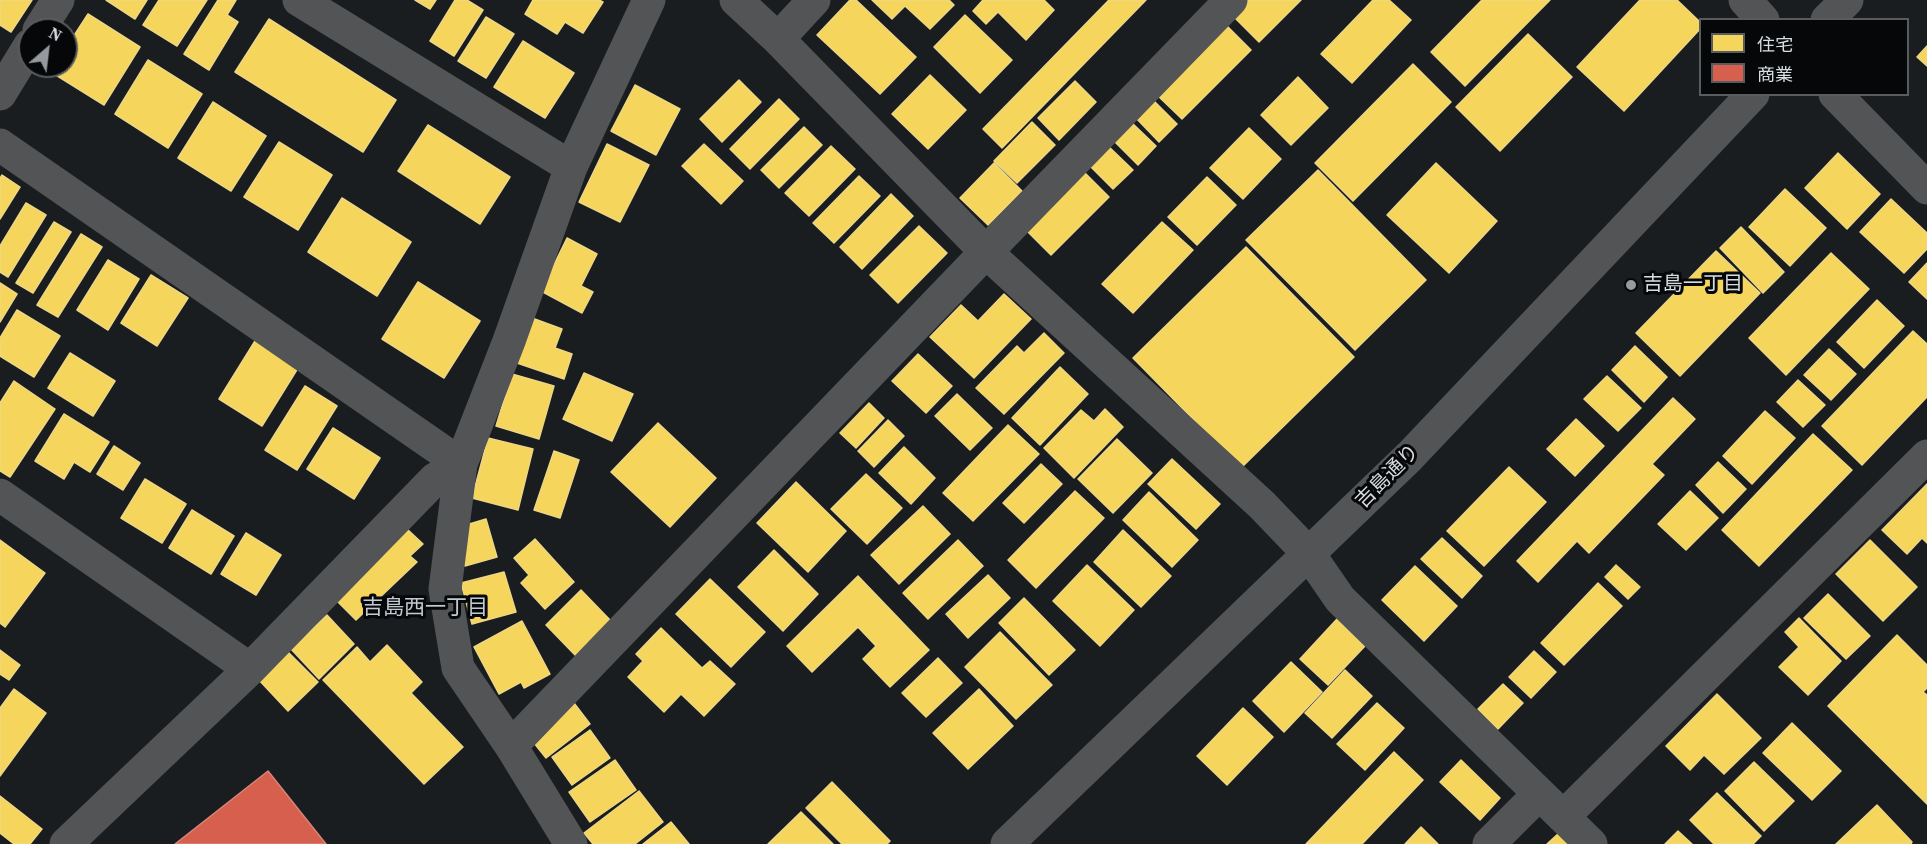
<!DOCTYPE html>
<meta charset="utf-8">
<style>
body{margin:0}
#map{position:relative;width:1927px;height:844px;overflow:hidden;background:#1a1d20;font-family:"Source Serif 4","Noto Sans JP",serif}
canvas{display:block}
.legend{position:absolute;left:1699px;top:18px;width:210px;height:78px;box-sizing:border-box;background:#050709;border:2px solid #595c5f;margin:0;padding:8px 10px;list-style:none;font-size:18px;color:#d8dce0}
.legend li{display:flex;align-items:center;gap:12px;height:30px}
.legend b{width:30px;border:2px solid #595c5f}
.north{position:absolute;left:18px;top:18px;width:60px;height:60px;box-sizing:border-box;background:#050709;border:2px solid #595c5f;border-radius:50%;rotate:28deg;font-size:16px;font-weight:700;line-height:24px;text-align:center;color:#d8dce0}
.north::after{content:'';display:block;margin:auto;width:21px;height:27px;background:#96999d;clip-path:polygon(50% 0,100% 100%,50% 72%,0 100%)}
</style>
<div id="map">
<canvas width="1927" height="844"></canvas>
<ul class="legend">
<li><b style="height:16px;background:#f6d55c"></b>住宅</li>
<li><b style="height:16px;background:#d6604d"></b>商業</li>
</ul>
<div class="north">N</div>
</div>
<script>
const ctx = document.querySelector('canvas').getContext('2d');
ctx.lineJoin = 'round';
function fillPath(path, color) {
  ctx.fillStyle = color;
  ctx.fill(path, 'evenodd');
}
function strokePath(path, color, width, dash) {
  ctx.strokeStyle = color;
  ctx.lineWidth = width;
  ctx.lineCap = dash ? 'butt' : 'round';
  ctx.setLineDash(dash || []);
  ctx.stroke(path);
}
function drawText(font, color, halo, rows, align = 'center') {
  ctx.font = font + ' "Source Serif 4","Noto Sans JP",serif';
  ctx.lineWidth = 6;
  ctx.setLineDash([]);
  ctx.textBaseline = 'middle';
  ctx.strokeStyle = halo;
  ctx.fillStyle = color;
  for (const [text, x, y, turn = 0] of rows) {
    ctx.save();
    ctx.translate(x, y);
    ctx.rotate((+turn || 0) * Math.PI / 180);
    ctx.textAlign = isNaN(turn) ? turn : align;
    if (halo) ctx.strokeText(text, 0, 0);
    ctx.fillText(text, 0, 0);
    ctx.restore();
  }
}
const homes = new Path2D(`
 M 0,0 L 32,0 L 11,32 L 0,25 Z
 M 106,0 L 147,0 L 135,19 Z
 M 159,0 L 207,0 L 177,46 L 143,25 Z
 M 218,0 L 236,0 L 227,15 L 238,22 L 209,70 L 184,54 Z
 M 415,0 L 436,0 L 430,9 Z
 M 455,0 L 467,0 L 483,10 L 454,56 L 430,41 Z
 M 533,0 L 599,0 L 603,2 L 583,33 L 565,22 L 557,34 L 525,14 Z
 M 850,0 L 856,0 L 916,57 L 880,94 L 817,35 Z
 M 872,0 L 949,0 L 954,5 L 930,29 L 905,6 L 892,19 Z
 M 983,0 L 1044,0 L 1054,10 L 1026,40 L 998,12 L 986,24 L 973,11 Z
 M 1109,0 L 1146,0 L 1002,148 L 983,129 Z
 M 1247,0 L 1301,0 L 1259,42 L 1232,15 Z
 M 1373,0 L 1389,0 L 1411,20 L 1352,83 L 1321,54 Z
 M 1482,0 L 1550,0 L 1465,86 L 1431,52 Z
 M 1640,0 L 1677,0 L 1700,22 L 1700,29 L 1624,111 L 1577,67 Z
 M 88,14 L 140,47 L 104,105 L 51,72 L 55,66 L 66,66 L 66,48 Z
 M 965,15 L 1012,60 L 980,93 L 934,47 Z
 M 486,17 L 514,34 L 486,78 L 458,61 Z
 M 269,19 L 396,100 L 363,152 L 235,72 Z
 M 1225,24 L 1251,50 L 1182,119 L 1156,94 Z
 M 1528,34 L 1572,77 L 1500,151 L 1456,107 Z
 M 523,41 L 574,73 L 545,118 L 494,87 Z
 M 1927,46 L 1927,66 L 1917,57 Z
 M 148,60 L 202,94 L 168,148 L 115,114 Z
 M 1413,64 L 1451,102 L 1353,201 L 1315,163 Z
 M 930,75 L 966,110 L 928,149 L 892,114 Z
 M 1298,77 L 1328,108 L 1291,145 L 1261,115 Z
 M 739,80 L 761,102 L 722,142 L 700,119 Z
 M 1075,81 L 1096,102 L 1059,140 L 1038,118 Z
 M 635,85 L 680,109 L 656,155 L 611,131 Z
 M 779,99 L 799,119 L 750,169 L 730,149 Z
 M 1152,99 L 1177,124 L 1159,142 L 1135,117 Z
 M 213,102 L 266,136 L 231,191 L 178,158 Z
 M 1130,121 L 1156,146 L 1138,165 L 1112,139 Z
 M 1032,122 L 1055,145 L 1017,183 L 994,161 Z
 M 428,125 L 510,177 L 480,224 L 398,171 Z
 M 804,127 L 822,145 L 779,188 L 761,170 Z
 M 1249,128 L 1281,159 L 1243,199 L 1210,168 Z
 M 279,142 L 332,175 L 298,230 L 244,197 Z
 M 1105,143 L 1133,170 L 1113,189 L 1086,162 Z
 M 607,144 L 649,165 L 620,222 L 579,202 Z
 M 704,144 L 743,181 L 721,204 L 682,166 Z
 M 831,146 L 855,169 L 809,216 L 785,193 Z
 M 1838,153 L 1880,194 L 1847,229 L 1805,188 Z
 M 994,163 L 1022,191 L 988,225 L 960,198 Z
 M 1436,163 L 1497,221 L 1449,273 L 1387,215 Z
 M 1081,169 L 1109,197 L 1051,255 L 1023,227 Z
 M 1318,170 L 1426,280 L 1355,350 L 1246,240 Z
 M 2,175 L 20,187 L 0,219 L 0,178 Z
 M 859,176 L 880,196 L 834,243 L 813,223 Z
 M 1207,177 L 1236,205 L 1197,245 L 1168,217 Z
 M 1785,189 L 1826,228 L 1790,266 L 1749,227 Z
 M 891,194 L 913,216 L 862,269 L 840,247 Z
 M 342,198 L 411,242 L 377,296 L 308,252 Z
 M 1891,199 L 1927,233 L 1927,249 L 1904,273 L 1860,232 Z
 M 26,203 L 46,215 L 8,277 L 0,272 L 0,246 Z
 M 54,222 L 71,232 L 33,293 L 16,283 Z
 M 1162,222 L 1193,250 L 1133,313 L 1102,284 Z
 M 919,226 L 947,253 L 898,303 L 870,275 Z
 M 1741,227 L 1784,272 L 1763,293 L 1720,248 Z
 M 81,234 L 102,247 L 58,317 L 37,305 Z
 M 567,238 L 597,254 L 581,286 L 593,292 L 582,313 L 541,291 Z
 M 1246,247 L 1354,357 L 1241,468 L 1133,358 Z
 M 1716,251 L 1760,293 L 1680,376 L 1636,333 Z
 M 1831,253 L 1869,289 L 1786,375 L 1749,338 Z
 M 108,260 L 139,279 L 108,330 L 77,310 Z
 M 1927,263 L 1927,299 L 1909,282 Z
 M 151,275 L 188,298 L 157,346 L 121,323 Z
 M 418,282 L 480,321 L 444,378 L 382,339 Z
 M 0,283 L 17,294 L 0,322 Z
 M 1004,294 L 1031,319 L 974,378 L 930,337 L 961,305 L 978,321 Z
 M 1877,300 L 1904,326 L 1864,368 L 1837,342 Z
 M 17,310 L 60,336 L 34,377 L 0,356 L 0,338 Z
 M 532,318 L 562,329 L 555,348 L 572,354 L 564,379 L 517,363 Z
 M 1913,331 L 1927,344 L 1927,397 L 1862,465 L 1822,426 Z
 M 1044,333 L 1064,353 L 1004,414 L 976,388 L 1017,346 L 1024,353 Z
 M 255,341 L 298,368 L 262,426 L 219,399 Z
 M 1635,346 L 1667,377 L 1644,402 L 1612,370 Z
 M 1829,349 L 1856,374 L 1831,400 L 1804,375 Z
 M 70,353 L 115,381 L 93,416 L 48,388 Z
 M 918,354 L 952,386 L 926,413 L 892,381 Z
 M 1060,367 L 1088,394 L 1040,445 L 1012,418 Z
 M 584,373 L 633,394 L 612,441 L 563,419 Z
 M 512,374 L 554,386 L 539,439 L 496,426 Z
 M 1607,376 L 1641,408 L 1618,431 L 1584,399 Z
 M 1798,380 L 1825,405 L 1803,427 L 1777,402 Z
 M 14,381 L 55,409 L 10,477 L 0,471 L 0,403 Z
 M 305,386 L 337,406 L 297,470 L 265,450 Z
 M 957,394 L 992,428 L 970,450 L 935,416 Z
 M 1673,398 L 1695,419 L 1652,464 L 1664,475 L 1589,553 L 1577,541 L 1538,582 L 1517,561 Z
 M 869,403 L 884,418 L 856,448 L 840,433 Z
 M 1105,409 L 1123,427 L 1074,478 L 1044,448 L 1081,410 L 1094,421 Z
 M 1765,411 L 1795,438 L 1752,484 L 1723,456 Z
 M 64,414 L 109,442 L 90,472 L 74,462 L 64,479 L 35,461 Z
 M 1576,419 L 1604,446 L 1575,476 L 1547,449 Z
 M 888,420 L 904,436 L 874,467 L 858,451 Z
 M 658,423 L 716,478 L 670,527 L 611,472 Z
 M 1008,425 L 1039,454 L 973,521 L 943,493 Z
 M 333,428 L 380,458 L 354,499 L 307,469 Z
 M 1813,434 L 1852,470 L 1759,566 L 1722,530 Z
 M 488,438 L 533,449 L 518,510 L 472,498 Z
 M 1117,439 L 1152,473 L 1113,513 L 1078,479 Z
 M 114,446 L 140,463 L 123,490 L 97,474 Z
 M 904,447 L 935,478 L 911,504 L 879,473 Z
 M 554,451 L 579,460 L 560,518 L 534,510 Z
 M 1172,459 L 1220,504 L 1196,529 L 1148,484 Z
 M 1718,462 L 1746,489 L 1723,513 L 1696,485 Z
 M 1041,464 L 1062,484 L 1024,523 L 1003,503 Z
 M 1509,467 L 1546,502 L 1484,566 L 1447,531 Z
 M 866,474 L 902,508 L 867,544 L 831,509 Z
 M 145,479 L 186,504 L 162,543 L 121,518 Z
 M 796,482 L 846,531 L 808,572 L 757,523 Z
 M 1927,484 L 1927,543 L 1922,538 L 1907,554 L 1882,530 Z
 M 1075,491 L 1104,518 L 1036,588 L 1008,560 Z
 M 1690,491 L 1718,518 L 1686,550 L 1658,524 Z
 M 1149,492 L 1198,540 L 1172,567 L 1123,520 Z
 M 923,506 L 950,534 L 899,584 L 871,555 Z
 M 192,510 L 234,536 L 211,574 L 169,548 Z
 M 486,519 L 497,557 L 465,566 L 458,542 L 469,538 L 466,525 Z
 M 407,529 L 423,544 L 410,556 L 417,562 L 356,620 L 335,599 Z
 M 1123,530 L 1171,576 L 1141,607 L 1094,562 Z
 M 246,533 L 281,555 L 256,595 L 221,574 Z
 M 1442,538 L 1482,576 L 1462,598 L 1421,559 Z
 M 535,539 L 574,582 L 545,609 L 521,583 L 529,575 L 514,558 Z
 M 0,540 L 45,573 L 5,627 L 0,623 Z
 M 958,540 L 983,566 L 928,619 L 903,593 Z
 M 1870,540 L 1917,587 L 1883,621 L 1836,574 Z
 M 774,550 L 818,594 L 783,631 L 738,587 Z
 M 1087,565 L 1134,610 L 1100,646 L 1053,601 Z
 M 1616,565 L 1640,587 L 1628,599 L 1605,577 Z
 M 1415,566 L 1457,606 L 1424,641 L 1382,600 Z
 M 504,572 L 516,612 L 472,624 L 461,583 Z
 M 988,575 L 1010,598 L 968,638 L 946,614 Z
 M 858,576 L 929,650 L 890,687 L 863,659 L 876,646 L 858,627 L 812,672 L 787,646 Z
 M 710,579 L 765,632 L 731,667 L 676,614 Z
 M 1598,583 L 1622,606 L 1564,665 L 1541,643 Z
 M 581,590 L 611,621 L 576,656 L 546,625 Z
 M 1828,594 L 1870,636 L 1846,659 L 1804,618 Z
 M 1024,598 L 1075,650 L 1049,675 L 999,623 Z
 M 327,615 L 354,644 L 319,679 L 291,649 Z
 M 1799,618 L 1841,661 L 1808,695 L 1779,667 L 1799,647 L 1785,632 Z
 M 1337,619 L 1365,646 L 1328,685 L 1300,659 Z
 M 522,621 L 550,674 L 524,688 L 521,682 L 499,694 L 474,647 Z
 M 661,628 L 702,668 L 710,661 L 735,684 L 704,716 L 681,694 L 664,712 L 628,677 L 643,661 L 636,654 Z
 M 1000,632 L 1052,685 L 1016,719 L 965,667 Z
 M 1897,635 L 1927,665 L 1927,688 L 1923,692 L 1927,695 L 1927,804 L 1828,706 Z
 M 387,645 L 422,682 L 411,693 L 463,747 L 424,784 L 323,680 L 357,647 L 370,662 Z
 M 0,650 L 20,665 L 9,680 L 0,674 Z
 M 287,651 L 318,682 L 288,711 L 258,679 Z
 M 1534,651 L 1556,672 L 1531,698 L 1509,677 Z
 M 938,658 L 962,683 L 926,717 L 902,693 Z
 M 1291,662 L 1322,692 L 1284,732 L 1253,701 Z
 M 1345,670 L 1372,696 L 1332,738 L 1305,713 Z
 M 1503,684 L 1523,703 L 1498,729 L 1478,709 Z
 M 14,689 L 46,713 L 0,776 L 0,708 Z
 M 979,689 L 1013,726 L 968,769 L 933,733 Z
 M 1717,694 L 1761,738 L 1724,774 L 1704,755 L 1690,770 L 1666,746 Z
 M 574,703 L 590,724 L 546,758 L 530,738 Z
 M 1377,703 L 1404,728 L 1365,770 L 1337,744 Z
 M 1243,708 L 1273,737 L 1227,785 L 1197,756 Z
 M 1792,723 L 1841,771 L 1812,800 L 1763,753 Z
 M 590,730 L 610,758 L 572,785 L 552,757 Z
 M 1394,752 L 1423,780 L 1362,844 L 1306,844 Z
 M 615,760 L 636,790 L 590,822 L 569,792 Z
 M 1461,760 L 1500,798 L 1480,820 L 1440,782 Z
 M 1754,762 L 1794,801 L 1764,831 L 1725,791 Z
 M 832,782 L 890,841 L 887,844 L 842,844 L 806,808 Z
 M 639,791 L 663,822 L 635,844 L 593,844 L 584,833 Z
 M 1717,793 L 1761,836 L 1753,844 L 1714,844 L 1690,820 Z
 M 0,796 L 42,829 L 30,844 L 14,844 L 0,833 Z
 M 1877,805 L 1912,842 L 1911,844 L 1836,844 Z
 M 801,812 L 833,844 L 768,844 Z
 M 671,822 L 689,844 L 643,844 Z
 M 1421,827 L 1438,844 L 1405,844 Z
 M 1678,831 L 1692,844 L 1665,844 Z
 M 1559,833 L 1570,844 L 1547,844 Z`);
const shops = new Path2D(`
 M 268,771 L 326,844 L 175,844 Z`);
const minor = new Path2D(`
 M 299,0 L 571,167
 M 736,0 L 778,39 L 986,252 L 1262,505 L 1309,554 L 1340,599 L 1591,844
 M 1745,0 L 1763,20
 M 1827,20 L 1847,0
 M 39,30 L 58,0
 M 778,39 L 814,0
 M 0,94 L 30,45
 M 1835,94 L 1927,188
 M 0,145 L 461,464 L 435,479 L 250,669 L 66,844
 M 0,495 L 250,669
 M 511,746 L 986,252 L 1231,0
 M 1563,817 L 1927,456
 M 571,844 L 511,746 L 458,668 L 445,589 L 461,464 L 509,341 L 571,167 L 649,0
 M 1007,844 L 1410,456 L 1753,94
 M 1489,844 L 1539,794`);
const markers = [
 [1631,285,6,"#96999d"]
];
const poiNames = [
 ["吉島一丁目",1643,285]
];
const streetNames = [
 ["吉島通り",1388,477,-45]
];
const neighbourhoodNames = [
 ["吉島西一丁目",425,609]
];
fillPath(homes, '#f6d55c');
strokePath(homes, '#edd784', 1.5);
fillPath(shops, '#d6604d');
strokePath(shops, '#d78579', 1.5);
strokePath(minor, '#535455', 33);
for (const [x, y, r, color] of markers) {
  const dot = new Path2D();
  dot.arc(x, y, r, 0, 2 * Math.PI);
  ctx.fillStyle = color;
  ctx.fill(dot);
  strokePath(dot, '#050709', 2);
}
drawText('20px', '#d8dce0', '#050709', poiNames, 'left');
drawText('20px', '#d8dce0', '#050709', streetNames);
drawText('21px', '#c2cad1', '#050709', neighbourhoodNames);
</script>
